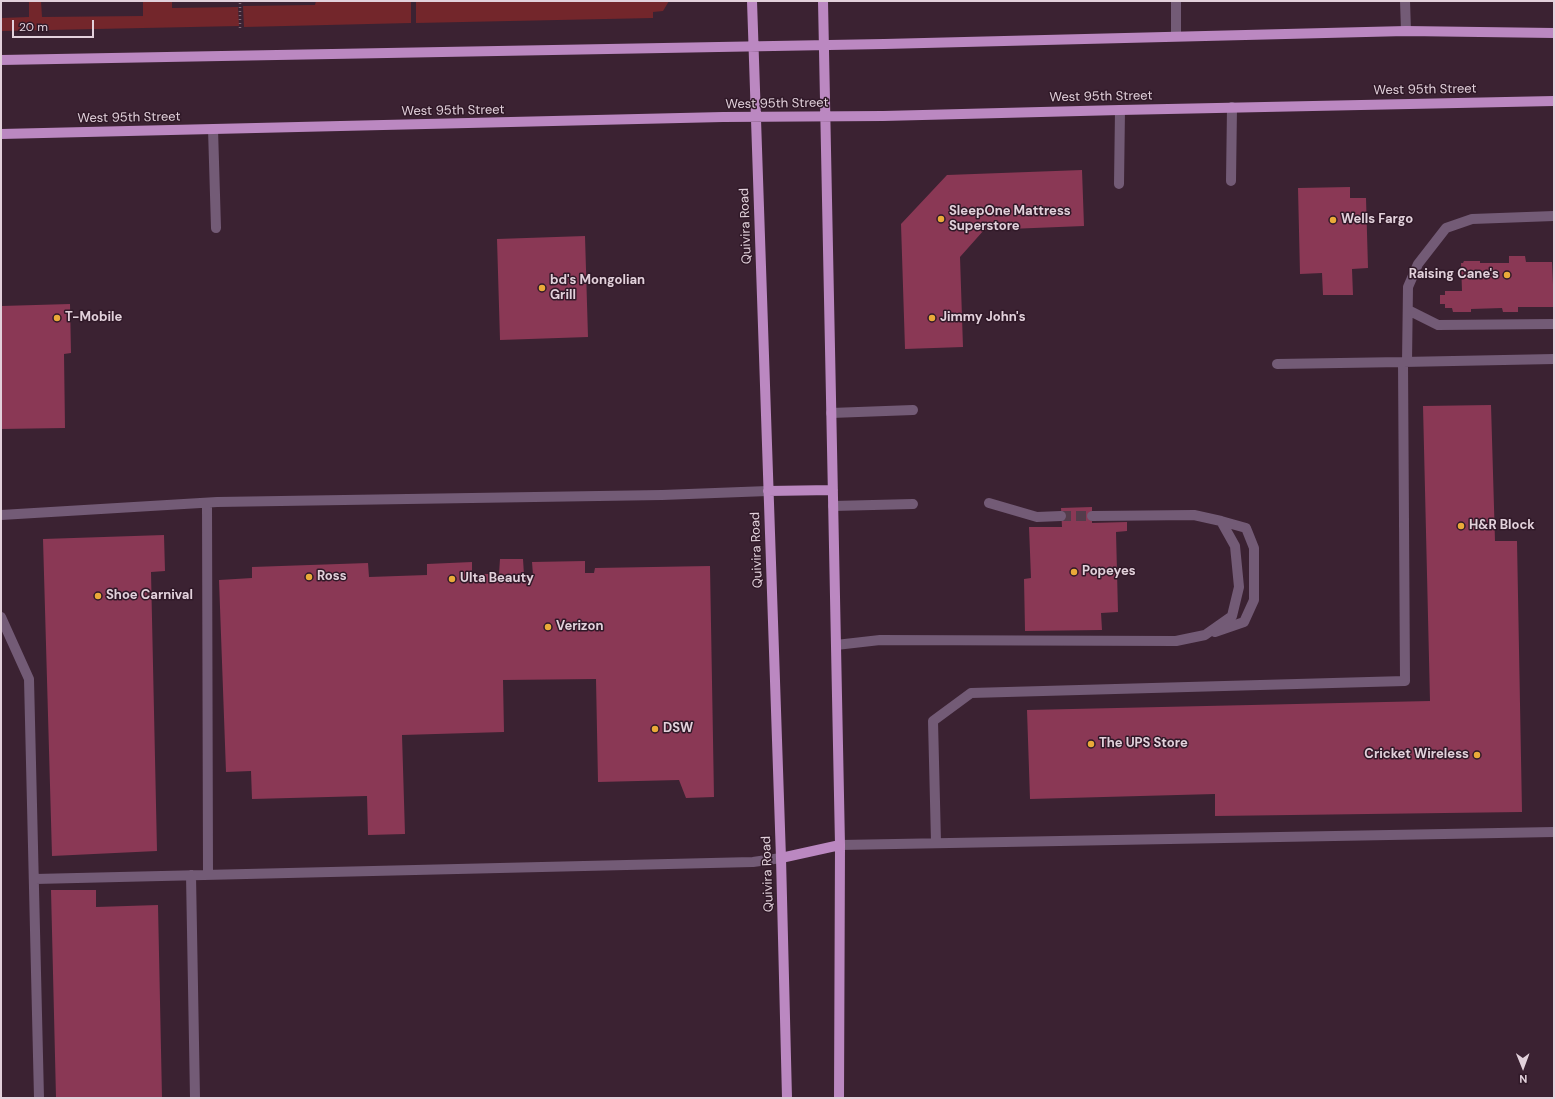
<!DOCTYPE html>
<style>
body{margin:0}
#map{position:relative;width:1555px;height:1099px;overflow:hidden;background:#3b2232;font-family:"DM Sans",sans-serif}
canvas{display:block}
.frame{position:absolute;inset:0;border:2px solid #e2d1db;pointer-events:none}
.north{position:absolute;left:1503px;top:1047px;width:40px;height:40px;-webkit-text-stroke:3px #301928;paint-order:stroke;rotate:179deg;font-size:11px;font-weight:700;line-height:16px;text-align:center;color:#e2d1db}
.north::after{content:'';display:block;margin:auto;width:14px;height:18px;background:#e2d1db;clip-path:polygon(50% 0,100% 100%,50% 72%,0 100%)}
.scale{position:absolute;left:12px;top:20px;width:82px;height:18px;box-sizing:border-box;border:2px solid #e2d1db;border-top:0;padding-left:5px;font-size:12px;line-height:14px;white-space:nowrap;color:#e2d1db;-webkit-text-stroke:3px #301928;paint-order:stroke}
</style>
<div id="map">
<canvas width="1555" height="1099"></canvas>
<div class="frame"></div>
<div class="north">N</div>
<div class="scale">20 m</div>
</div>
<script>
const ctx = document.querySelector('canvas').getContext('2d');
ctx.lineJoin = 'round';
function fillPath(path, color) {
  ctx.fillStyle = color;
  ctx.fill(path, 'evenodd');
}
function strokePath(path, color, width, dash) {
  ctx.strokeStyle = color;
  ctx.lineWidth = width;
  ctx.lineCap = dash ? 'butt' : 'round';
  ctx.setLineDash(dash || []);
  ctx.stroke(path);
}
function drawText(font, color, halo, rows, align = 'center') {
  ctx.font = font + ' "DM Sans",sans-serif';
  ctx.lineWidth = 3;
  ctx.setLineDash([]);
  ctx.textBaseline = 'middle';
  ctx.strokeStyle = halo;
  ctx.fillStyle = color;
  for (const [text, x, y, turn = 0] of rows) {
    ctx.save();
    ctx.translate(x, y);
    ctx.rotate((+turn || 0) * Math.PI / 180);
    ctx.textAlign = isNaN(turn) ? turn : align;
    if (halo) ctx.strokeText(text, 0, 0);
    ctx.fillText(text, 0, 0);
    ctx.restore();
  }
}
const green = new Path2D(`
 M 29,1 L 41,1 L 42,17 L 143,16 L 143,1 L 172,1 L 172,8 L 238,7 L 239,26 L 1,31 L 1,18 L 29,17 Z
 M 316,1 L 411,1 L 411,23 L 244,27 L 243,6 L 315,5 Z
 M 416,1 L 458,1 L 458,2 L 669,1 L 663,11 L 653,12 L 653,18 L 416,23 Z`);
const building = new Path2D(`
 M 1082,170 L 1084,226 L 984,230 L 960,257 L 963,347 L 905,349 L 901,224 L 947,175 Z
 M 1350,187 L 1350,198 L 1366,198 L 1368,268 L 1352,269 L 1353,295 L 1323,295 L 1322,273 L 1300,274 L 1298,188 Z
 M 585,236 L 588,337 L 500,340 L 497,239 Z
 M 1509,256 L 1525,256 L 1526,262 L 1552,262 L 1554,307 L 1518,307 L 1518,312 L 1503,312 L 1502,308 L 1471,309 L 1471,312 L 1453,312 L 1452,308 L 1445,308 L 1445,304 L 1440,304 L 1440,295 L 1445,295 L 1445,291 L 1462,291 L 1461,263 L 1463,263 L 1464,261 L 1480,261 L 1480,263 L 1509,263 Z
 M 70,304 L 71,353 L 64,354 L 65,428 L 1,429 L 1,306 Z
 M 1491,405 L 1495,541 L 1517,541 L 1522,812 L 1215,816 L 1215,794 L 1030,799 L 1027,710 L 1430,701 L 1423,406 Z
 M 1092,507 L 1092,523 L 1127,522 L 1127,531 L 1116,532 L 1118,612 L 1101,613 L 1102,630 L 1025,631 L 1024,579 L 1031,578 L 1029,527 L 1062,527 L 1061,508 Z
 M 164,535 L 165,571 L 151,572 L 157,851 L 52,856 L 43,539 Z
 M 500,559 L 523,559 L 524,575 L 533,575 L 532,562 L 585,561 L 585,573 L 594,573 L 595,568 L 710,566 L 714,797 L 686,798 L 679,780 L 598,782 L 596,679 L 503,680 L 504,732 L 402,735 L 405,834 L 368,835 L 367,796 L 252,799 L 251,771 L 226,772 L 219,580 L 252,578 L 252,567 L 368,563 L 369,577 L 427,575 L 427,564 L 472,562 L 472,574 L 499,574 Z
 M 51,890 L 96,890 L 96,907 L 158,905 L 162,1098 L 56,1098 Z`);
const minorTunnel = new Path2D(`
 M 1061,516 L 1092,516`);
const path = new Path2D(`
 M 240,3 L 240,28`);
const minor = new Path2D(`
 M 1176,1 L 1176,36
 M 1405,1 L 1406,31
 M 213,129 L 216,228
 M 1231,181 L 1232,107
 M 1119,184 L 1120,110
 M 1408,310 L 1438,325 L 1554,324
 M 1403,362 L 1554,359
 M 1407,362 L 1408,287 L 1418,264 L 1446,228 L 1472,219 L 1554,216
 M 831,413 L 913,410
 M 207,503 L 208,875
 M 989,503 L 1037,517 L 1061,516
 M 833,506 L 913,504
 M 1,515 L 217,502 L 662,495 L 768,491
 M 1,617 L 29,679 L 39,1098
 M 1215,632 L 1244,622 L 1254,600 L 1254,548 L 1246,528 L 1221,521
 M 836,645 L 880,640 L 1176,641 L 1205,635 L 1232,616 L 1239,587 L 1235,546 L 1221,521 L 1194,515 L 1092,516
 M 936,842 L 933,721 L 971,693 L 1405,681 L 1403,362 L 1277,364
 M 840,845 L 1554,832
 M 191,875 L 195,1098
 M 35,879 L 753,862 L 781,858`);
const major = new Path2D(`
 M 752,1 L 781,858 L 787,1098
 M 823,1 L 840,845 L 839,1098
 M 1,60 L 884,44 L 1406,31 L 1554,33
 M 1,134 L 723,117 L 883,116 L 1120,110 L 1554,101
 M 768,491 L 833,490
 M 781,858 L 840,845`);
const markers = [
 [941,219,4,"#eaaa39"],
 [1333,220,4,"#eaaa39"],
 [1507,275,4,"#eaaa39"],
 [542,288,4,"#eaaa39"],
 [57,318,4,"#eaaa39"],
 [932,318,4,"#eaaa39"],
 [1461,526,4,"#eaaa39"],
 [1074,572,4,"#eaaa39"],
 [309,577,4,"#eaaa39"],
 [452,579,4,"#eaaa39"],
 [98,596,4,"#eaaa39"],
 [548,627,4,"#eaaa39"],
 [655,729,4,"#eaaa39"],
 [1091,744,4,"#eaaa39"],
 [1477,755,4,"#eaaa39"]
];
const streetNames = [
 ["West 95th Street",1425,90,-1],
 ["West 95th Street",1101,97,-1],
 ["West 95th Street",777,104,-1],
 ["West 95th Street",453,111,-1],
 ["West 95th Street",129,118,-1],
 ["Quivira Road",746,226,-92],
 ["Quivira Road",757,550,-92],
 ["Quivira Road",768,874,-92]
];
const poiNames = [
 ["SleepOne Mattress",949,212],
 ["Superstore",949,227],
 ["Wells Fargo",1341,220],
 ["Raising Cane's",1499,275,"right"],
 ["bd's Mongolian",550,281],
 ["Grill",550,296],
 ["T-Mobile",65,318],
 ["Jimmy John's",940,318],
 ["H&R Block",1469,526],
 ["Popeyes",1082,572],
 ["Ross",317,577],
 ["Ulta Beauty",460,579],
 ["Shoe Carnival",106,596],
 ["Verizon",556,627],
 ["DSW",663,729],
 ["The UPS Store",1099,744],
 ["Cricket Wireless",1469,755,"right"]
];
fillPath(green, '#73262b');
fillPath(building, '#8a3855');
strokePath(minorTunnel, '#543c4b', 10, [10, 5]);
strokePath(path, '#7f6977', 2.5, [1, 3]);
strokePath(minor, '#735b76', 10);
strokePath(major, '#bb88c1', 10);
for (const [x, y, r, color] of markers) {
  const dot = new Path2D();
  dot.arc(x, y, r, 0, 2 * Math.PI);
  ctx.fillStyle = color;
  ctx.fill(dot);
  strokePath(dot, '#301928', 1.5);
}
drawText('13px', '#e2d1db', '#301928', streetNames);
drawText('bold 13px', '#e2d1db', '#301928', poiNames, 'left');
</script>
